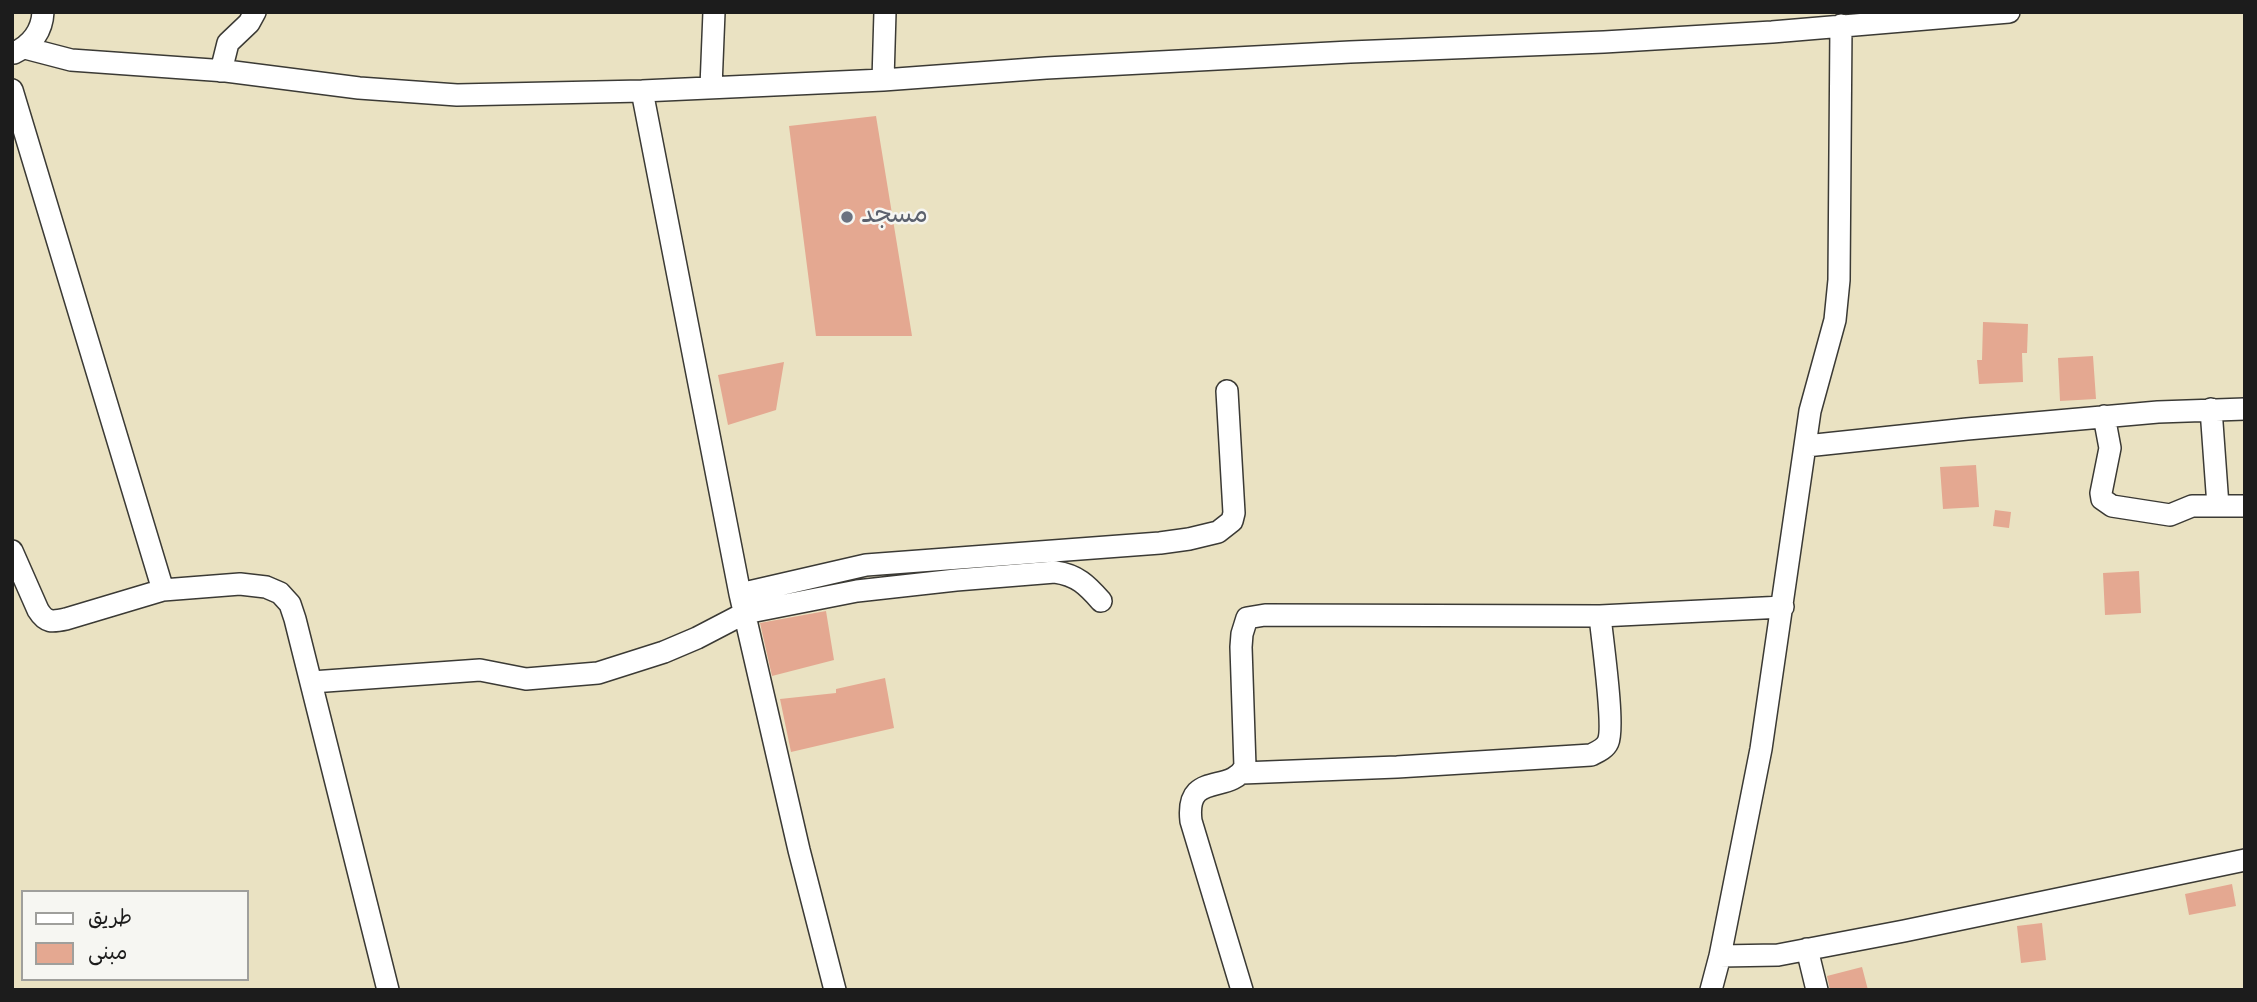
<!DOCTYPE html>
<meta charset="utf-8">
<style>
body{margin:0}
#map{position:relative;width:2257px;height:1002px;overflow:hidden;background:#eae2c2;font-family:Mynerve,"Playpen Sans Arabic",sans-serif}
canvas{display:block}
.frame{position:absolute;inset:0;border:14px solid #1c1c1c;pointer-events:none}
.legend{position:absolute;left:21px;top:890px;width:228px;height:91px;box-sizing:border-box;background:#f6f6f2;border:2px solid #9f9f9c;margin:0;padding:9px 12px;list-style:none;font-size:21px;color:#1c1c1c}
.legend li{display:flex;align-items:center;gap:14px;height:35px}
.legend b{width:35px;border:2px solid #9f9f9c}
</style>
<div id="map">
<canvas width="2257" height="1002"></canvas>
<div class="frame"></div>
<ul class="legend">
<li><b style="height:9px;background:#fff"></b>طريق</li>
<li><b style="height:19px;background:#e4a891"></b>مبنى</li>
</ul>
</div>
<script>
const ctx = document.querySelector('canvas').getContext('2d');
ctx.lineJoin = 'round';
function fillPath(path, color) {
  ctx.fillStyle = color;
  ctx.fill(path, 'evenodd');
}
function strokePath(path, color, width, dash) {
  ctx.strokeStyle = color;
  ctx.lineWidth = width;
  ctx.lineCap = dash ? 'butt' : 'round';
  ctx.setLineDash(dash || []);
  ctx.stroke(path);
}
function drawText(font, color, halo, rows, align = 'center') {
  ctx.font = font + ' Mynerve,"Playpen Sans Arabic",sans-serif';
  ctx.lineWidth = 5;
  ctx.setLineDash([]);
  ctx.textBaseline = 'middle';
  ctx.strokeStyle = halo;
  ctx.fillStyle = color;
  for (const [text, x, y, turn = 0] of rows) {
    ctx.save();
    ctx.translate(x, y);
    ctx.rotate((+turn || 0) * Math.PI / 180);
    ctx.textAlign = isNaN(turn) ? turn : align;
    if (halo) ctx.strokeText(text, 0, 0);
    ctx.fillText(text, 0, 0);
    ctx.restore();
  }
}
const building = new Path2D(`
 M 876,116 L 912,336 L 816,336 L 789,126 Z
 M 1983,322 L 2028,324 L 2027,353 L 2022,353 L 2023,382 L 1979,384 L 1977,360 L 1982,360 Z
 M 2093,356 L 2096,399 L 2060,401 L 2058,358 Z
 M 784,362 L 776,410 L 728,425 L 718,375 Z
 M 1976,465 L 1979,507 L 1943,509 L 1940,467 Z
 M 1995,510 L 2011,512 L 2009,528 L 1993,526 Z
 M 2139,571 L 2141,613 L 2105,615 L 2103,573 Z
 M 826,611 L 834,660 L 772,676 L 760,623 Z
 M 885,678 L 894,728 L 791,752 L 780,699 L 836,693 L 836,689 Z
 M 2232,884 L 2236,906 L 2189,915 L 2185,894 Z
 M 2042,923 L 2046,960 L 2021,963 L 2017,926 Z
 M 1862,967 L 1868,990 L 1830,990 L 1827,976 Z`);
const minor = new Path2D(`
 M 25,48 L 71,60 L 226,71 L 359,88 L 457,95 L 642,91 L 883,80 L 1046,68 L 1350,52 L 1604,42 L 1772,32 L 2009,12
 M 14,53 C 31,45 42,32 43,12
 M 221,71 L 228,43 L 249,23 L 255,12
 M 883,80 L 885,12
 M 711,87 L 714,12
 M 12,90 L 163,590
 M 642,91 L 740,594 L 799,850 L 835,990
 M 2211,409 L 2218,506
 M 2104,416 L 2110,448 L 2101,493 L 2102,499 L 2112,506 L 2170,515 L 2192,506 L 2245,506
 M 1806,446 L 1967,429 L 2158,412 L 2245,409
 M 12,551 L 38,610 C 46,623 52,622 66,619 L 163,590 L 240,584 L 266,587 L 280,593 L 290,604 L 295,619 L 388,990
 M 740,594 L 866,565 L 1160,543 L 1189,539 L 1218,532 L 1232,521 L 1234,513 L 1227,391
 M 312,682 L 480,670 L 526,679 L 598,673 L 664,652 L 697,638 L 745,613 L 857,591 L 956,580 L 1055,572 C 1077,575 1087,585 1101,601
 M 1242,773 L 1397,767 L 1591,755 C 1597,752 1605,749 1608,742 C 1615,727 1602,638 1600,616
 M 1807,949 L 1817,990
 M 1720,956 L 1778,955 L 1904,931 L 2245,860
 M 1242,990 L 1191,821 C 1185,770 1230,795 1245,767 L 1241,647 L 1242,634 L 1247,618 L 1265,615 L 1600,616 L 1783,607
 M 1711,990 L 1720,956 L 1761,749 L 1810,411 L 1835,320 L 1839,280 L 1841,25`);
const markers = [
 [847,217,7,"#6b7280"]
];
const worshipNames = [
 ["مسجد",861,217]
];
fillPath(building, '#e4a891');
strokePath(minor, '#3b3a35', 24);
strokePath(minor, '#fff', 21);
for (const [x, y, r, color] of markers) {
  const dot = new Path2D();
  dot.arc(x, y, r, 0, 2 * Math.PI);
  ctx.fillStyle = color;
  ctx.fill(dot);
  strokePath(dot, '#f6f6f2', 2.5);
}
drawText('26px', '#5b616d', '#f6f6f2', worshipNames, 'left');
</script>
